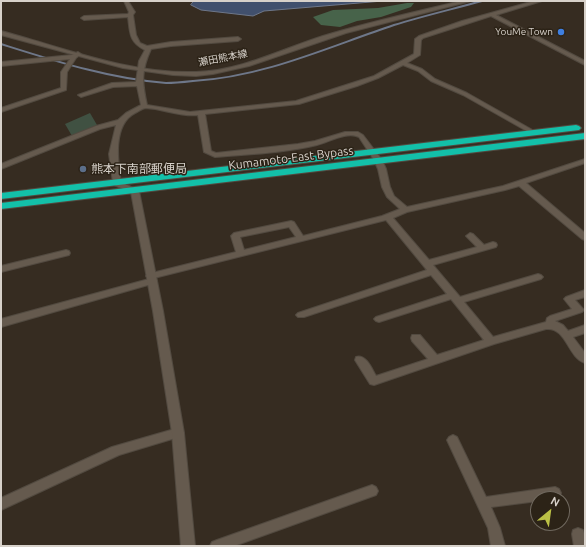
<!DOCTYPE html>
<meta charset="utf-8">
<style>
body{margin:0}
#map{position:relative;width:586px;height:547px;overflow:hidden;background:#362c21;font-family:Ubuntu,sans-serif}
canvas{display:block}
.frame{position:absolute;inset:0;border:2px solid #d7d1ca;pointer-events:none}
.north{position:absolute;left:530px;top:491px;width:40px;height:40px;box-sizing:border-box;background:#2c2317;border:1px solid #70695f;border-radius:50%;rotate:29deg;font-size:11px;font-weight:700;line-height:16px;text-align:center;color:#d7d1ca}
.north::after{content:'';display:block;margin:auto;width:14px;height:18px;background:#bbc045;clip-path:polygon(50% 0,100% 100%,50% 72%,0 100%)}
</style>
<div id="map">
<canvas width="586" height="547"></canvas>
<div class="frame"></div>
<div class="north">N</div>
</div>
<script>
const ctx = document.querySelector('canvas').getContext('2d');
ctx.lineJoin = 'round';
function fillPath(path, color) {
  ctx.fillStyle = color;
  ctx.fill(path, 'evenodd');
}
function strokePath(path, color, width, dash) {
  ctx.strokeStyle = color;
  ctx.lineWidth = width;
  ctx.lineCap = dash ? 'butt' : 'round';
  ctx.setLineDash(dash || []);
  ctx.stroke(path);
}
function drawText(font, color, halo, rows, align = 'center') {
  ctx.font = font + ' Ubuntu,"Noto Sans JP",sans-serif';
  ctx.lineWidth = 3;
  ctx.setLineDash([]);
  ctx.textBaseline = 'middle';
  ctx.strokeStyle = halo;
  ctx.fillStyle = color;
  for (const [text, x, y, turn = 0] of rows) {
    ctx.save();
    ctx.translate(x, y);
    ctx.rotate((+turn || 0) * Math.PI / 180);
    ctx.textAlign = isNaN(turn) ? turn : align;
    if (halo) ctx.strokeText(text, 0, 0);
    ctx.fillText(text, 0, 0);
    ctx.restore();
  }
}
const green = new Path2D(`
 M 90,113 L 97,125 L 72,136 L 65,124 Z`);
const forest = new Path2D(`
 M 407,3 L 414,3 L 411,7 L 381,17 L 357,21 L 340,27 L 321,25 L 313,17 L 333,10 L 378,8 Z`);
const water = new Path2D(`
 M 194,1 L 383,1 L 264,11 L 253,16 L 201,10 L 191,5 Z`);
const stream = new Path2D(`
 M 1,44 C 55,61 110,79 166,83 C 175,83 184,82 193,81 C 264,77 328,47 394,25 C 423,16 453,9 482,1`);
const street = new Path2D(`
 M 124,1 L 128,1 L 135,12 L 133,15 L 136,35 L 140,43 L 147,46 L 171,42 L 238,37 L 241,39 L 238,41 L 171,46 L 151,49 C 141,71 142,82 147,105 L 190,112 L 296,101 L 374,76 L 414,54 L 415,39 L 419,36 L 462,21 L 534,1 L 542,1 L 496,15 L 585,61 L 585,65 L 491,16 L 423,38 L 421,40 L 420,55 L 407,63 L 422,69 L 435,79 L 467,93 L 536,132 L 536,134 L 532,134 L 463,95 L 431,81 L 418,71 L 403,65 L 378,78 L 357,86 L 299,104 L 205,114 L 211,151 L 216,153 L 298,144 L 315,141 L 345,132 L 358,132 L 363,135 L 382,160 L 386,169 L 390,187 L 394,196 L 407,207 L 503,186 L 585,159 L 585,163 L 526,183 L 585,233 L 585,240 L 582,239 L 519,186 L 505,190 L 407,212 L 393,218 L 429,260 L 477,247 L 466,236 L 470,233 L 473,234 L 484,245 L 493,242 L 496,243 L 497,245 L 496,247 L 433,265 L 460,297 L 538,274 L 541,275 L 543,277 L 541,279 L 464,302 L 493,337 L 546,322 L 547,318 L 550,316 L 572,309 L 564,299 L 566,297 L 585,290 L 585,297 L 575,300 L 584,310 L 582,312 L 555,321 L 563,325 L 568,331 L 585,325 L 585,333 L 573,337 L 585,353 L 585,363 C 567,357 567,327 546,329 L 494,344 L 374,385 L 370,384 L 355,360 L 356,357 C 366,354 372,369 376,376 L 428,359 L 412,341 L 411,338 L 412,335 L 420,335 L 437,355 L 484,340 L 451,299 L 379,322 L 376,321 L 374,319 L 376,317 L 447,294 L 431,275 L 304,317 L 298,317 L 296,315 L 298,313 L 427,270 L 386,220 L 154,278 L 157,281 L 155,283 L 1,327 L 1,319 L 149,279 L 146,276 L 148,274 L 236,252 L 231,236 L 234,233 L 291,221 L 294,222 L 303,236 L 382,216 L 400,209 L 387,197 L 382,187 L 378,169 L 374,160 L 359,137 C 347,131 329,142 317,145 C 284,153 249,154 215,157 L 204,152 L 198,115 C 180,117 164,109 146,108 C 143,108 139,111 135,113 C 112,125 118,162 121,183 L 120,185 L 114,185 L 113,183 L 109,154 L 116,125 L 100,129 L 1,169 L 1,164 L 96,126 L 118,120 L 126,113 L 141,105 L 137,86 L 113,87 L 81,97 L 78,95 L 112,83 L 136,82 L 139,61 L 145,50 C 129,42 130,33 128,17 L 84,20 L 81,18 L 84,16 L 128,14 L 129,12 ZM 289,227 L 296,237 L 244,250 L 240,237 Z
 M 78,52 L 81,54 L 76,58 L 67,72 L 66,90 L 1,112 L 1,108 L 61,88 L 61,72 L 70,59 L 1,66 L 1,62 L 72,55 Z
 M 66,250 L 69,251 L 70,253 L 69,255 L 1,272 L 1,266 Z
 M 178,428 L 182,430 L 184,433 L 182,436 L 119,455 L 1,510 L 1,498 L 112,447 Z
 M 453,435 L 457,437 L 486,497 L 555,487 L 559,489 L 561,493 L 559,497 L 552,499 L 538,499 L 538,501 L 491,507 L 500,528 L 505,546 L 491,546 L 488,528 L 447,440 L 449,437 Z
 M 372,485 L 376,487 L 378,491 L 376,495 L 234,546 L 210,546 L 212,542 L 217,540 Z
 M 578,528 L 583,530 L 585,536 L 585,546 L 574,546 L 572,534 L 573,530 Z`);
const secondary = new Path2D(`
 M 461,1 L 471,1 L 346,33 L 249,66 L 213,74 L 196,76 L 173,75 L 123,68 L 1,35 L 1,31 C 65,48 129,74 196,72 C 240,71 282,49 323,36 C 369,22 415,12 461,1 Z
 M 117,180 L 139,191 L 163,311 L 184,433 L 195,546 L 181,546 L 172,433 L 153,311 L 131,192 L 114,185 L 113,183 Z`);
const highway = new Path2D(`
 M 576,125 L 579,126 L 581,128 L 579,130 L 1,199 L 1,193 Z
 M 585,133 L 585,139 L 1,209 L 1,203 Z`);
const markers = [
 [561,32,4,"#3f7fe0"],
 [83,169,4,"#5c6f8a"]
];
const farPoinames = [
 ["YouMe Town",553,32]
];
const farStreetnames = [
 ["瀬田熊本線",223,58,-11]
];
const streetNames = [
 ["Kumamoto-East Bypass",291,158,-7]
];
const poiNames = [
 ["熊本下南部郵便局",91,169]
];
fillPath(green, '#405142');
fillPath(forest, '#47634a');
fillPath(water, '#41506d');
strokePath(water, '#6e7789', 1);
strokePath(stream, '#6e7789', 2);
strokePath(street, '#524a40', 2);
strokePath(secondary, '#524a40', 2);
strokePath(highway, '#524a40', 2);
fillPath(street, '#655a4e');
fillPath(secondary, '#655a4e');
fillPath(highway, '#13c0a9');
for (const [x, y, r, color] of markers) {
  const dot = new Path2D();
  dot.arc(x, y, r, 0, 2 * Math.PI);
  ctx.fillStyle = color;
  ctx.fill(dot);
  strokePath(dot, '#2c2317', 1.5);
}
drawText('10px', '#d7d1ca', '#2c2317', farPoinames, 'right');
drawText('10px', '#d7d1ca', '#2c2317', farStreetnames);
drawText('12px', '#d7d1ca', '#2c2317', streetNames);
drawText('12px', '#d7d1ca', '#2c2317', poiNames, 'left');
</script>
